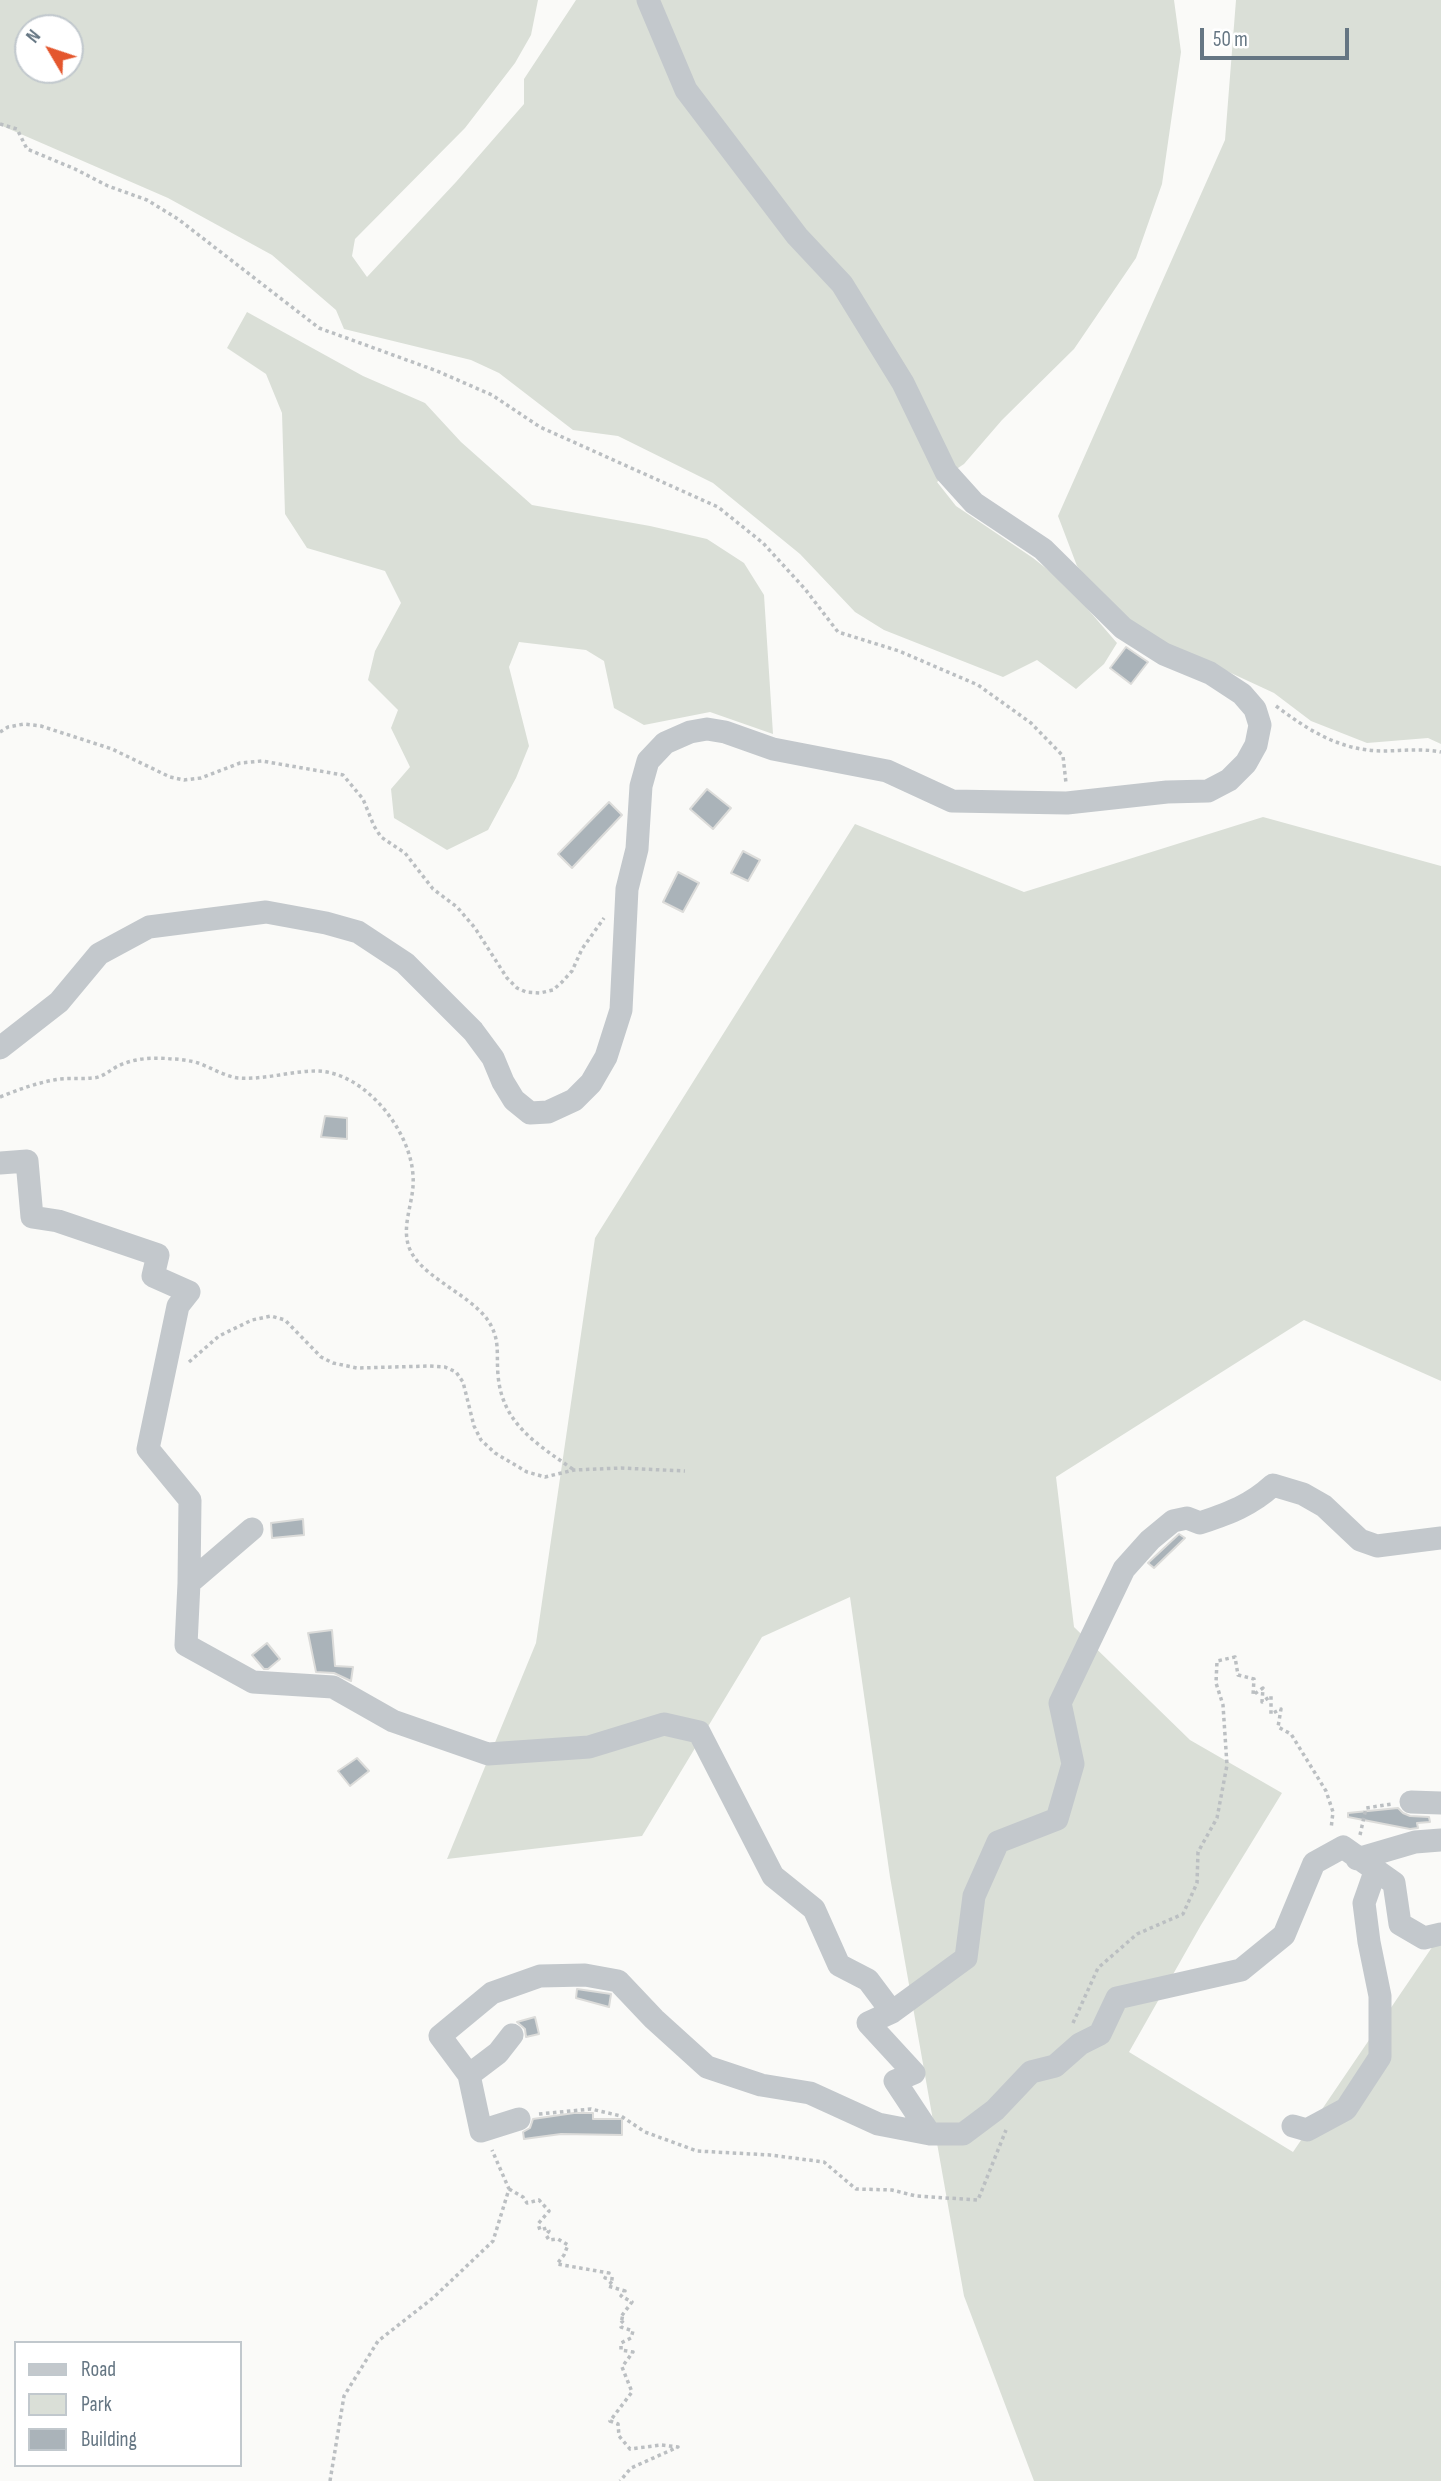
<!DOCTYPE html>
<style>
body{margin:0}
#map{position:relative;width:1441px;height:2481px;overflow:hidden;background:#fafaf8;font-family:"Sofia Sans Condensed",sans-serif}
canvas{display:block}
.legend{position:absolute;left:14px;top:2341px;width:228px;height:126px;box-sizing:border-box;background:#fff;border:2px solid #c1c8cd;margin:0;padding:9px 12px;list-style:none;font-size:21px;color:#657683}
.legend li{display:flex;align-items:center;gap:14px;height:35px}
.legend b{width:35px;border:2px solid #c1c8cd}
.north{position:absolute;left:14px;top:14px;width:70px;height:70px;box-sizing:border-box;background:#fff;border:2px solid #c1c8cd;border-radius:50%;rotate:309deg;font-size:19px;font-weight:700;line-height:28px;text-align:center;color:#657683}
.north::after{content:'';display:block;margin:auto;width:24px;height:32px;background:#e4572e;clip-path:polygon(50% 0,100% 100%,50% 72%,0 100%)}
.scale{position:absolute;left:1200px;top:28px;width:149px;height:32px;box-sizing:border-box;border:4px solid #657683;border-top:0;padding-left:9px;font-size:21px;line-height:24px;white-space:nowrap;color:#657683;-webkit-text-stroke:5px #fff;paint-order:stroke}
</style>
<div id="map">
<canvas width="1441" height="2481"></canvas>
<ul class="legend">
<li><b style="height:9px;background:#c3c8cc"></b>Road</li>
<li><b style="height:19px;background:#dadfd7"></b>Park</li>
<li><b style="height:19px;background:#aab3b9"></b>Building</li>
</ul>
<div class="north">N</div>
<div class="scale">50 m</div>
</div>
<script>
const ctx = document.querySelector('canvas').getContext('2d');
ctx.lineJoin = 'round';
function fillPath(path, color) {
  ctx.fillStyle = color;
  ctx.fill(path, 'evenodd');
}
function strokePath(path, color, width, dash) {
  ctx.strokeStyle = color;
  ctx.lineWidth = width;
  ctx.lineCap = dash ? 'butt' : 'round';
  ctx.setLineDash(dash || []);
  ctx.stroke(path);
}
const green = new Path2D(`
 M 0,0 L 538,0 L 531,35 L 515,63 L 465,128 L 355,239 L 352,256 L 367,277 L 456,182 L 524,104 L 524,79 L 576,0 L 1174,0 L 1181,52 L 1162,184 L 1136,258 L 1074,349 L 1002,420 L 964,464 L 937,482 L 956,506 L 1033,558 L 1066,584 L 1117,643 L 1104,664 L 1076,689 L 1037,660 L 1003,677 L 884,630 L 855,612 L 800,554 L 713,483 L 618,436 L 573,430 L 499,373 L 471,360 L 344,329 L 336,310 L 272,255 L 168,198 L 0,125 ZM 28,28 L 70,28 L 70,70 L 28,70 Z
 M 1236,0 L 1441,0 L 1441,744 L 1428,738 L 1367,743 L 1311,721 L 1274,693 L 1162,641 L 1110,607 L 1077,566 L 1058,516 L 1225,140 Z
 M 247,312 L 363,376 L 425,403 L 461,442 L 532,505 L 650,526 L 707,539 L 744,563 L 764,595 L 773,734 L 710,712 L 644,725 L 614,708 L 604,661 L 586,650 L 519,642 L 509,667 L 529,746 L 516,778 L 488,830 L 447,850 L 394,818 L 391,789 L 410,767 L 391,728 L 398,710 L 368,680 L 375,651 L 401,603 L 385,571 L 307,548 L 285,514 L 282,413 L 266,374 L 227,348 Z
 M 1263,817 L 1441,866 L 1441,1381 L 1304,1320 L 1056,1477 L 1074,1627 L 1190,1740 L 1282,1793 L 1201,1925 L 1129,2052 L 1293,2152 L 1441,1934 L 1441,2481 L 1034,2481 L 964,2296 L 890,1877 L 850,1597 L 762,1637 L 642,1836 L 447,1859 L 536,1643 L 595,1238 L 855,824 L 1024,892 Z`);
const building = new Path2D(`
 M 1126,647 L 1148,662 L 1131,684 L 1110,668 Z
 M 707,789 L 731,808 L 713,829 L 690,809 Z
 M 609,802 L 622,815 L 572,868 L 558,854 Z
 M 743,851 L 760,860 L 748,881 L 731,873 Z
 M 678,872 L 699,883 L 683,912 L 663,902 Z
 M 325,1116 L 347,1118 L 347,1139 L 321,1137 Z
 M 303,1519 L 304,1535 L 272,1538 L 271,1523 Z
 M 1179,1534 L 1185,1538 L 1154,1568 L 1148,1563 Z
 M 332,1630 L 335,1666 L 353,1667 L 351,1681 L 334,1673 L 316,1672 L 308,1633 Z
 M 267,1643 L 280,1659 L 268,1669 L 264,1669 L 252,1655 Z
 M 357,1758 L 369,1771 L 350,1786 L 338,1771 Z
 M 1398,1808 L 1403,1813 L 1410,1816 L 1429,1817 L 1430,1822 L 1417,1823 L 1418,1828 L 1410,1829 L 1348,1817 L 1348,1813 Z
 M 577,1989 L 611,1994 L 609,2007 L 576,1998 Z
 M 535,2017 L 539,2034 L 526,2037 L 525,2029 L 517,2022 Z
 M 574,2113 L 593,2113 L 593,2119 L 622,2119 L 622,2135 L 561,2134 L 524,2139 L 523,2132 L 530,2128 L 533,2119 Z`);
const path = new Path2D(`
 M 0,124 L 17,129 L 27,149 L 75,169 L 108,186 L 147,200 L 178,219 L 319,328 L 437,371 L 492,395 L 540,427 L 718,507 L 763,543 L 805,589 L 838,632 L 899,651 L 978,685 L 1031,723 L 1063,756 L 1066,783
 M 1276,706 C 1308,730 1339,750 1381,751 C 1401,751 1421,748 1441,752
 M 0,732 L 8,727 L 24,724 L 41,726 L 112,749 L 170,777 L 184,780 L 201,778 L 240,763 L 262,761 L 343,775 L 363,799 L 374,826 L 381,837 L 405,853 L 433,889 L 457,907 L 475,928 L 507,978 L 517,988 L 526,992 L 540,993 L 553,990 L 562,982 L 572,971 L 582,949 L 604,918
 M 0,1097 C 20,1089 39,1082 60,1079 C 71,1078 82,1079 92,1078 C 101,1078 108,1072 116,1067 C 133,1058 154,1057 172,1059 C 181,1059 191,1061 198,1063 C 212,1068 224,1076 238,1078 C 264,1080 291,1071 317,1071 C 365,1072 411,1131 413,1176 C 415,1199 402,1222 408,1244 C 416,1275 467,1292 487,1319 C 501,1339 496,1353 498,1375 C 502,1424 537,1444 574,1470
 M 189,1362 L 219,1336 L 252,1320 L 271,1316 L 285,1320 L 321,1357 L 333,1363 L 357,1368 L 430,1366 L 445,1367 L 456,1372 L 463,1382 L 474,1426 L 481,1440 L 495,1453 L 527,1472 L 545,1477 L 574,1470 L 621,1468 L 685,1471
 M 1360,1835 L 1366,1808 L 1392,1804
 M 1073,2023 L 1098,1968 L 1137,1934 L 1183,1914 L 1197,1883 L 1198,1852 L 1217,1818 L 1227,1765 L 1223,1705 L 1216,1683 L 1217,1661 L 1235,1657 L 1238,1675 L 1254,1679 L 1253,1695 L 1263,1688 L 1262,1702 L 1271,1696 L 1271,1714 L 1281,1709 L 1278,1727 L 1291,1734 L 1326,1791 L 1333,1812 L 1331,1829
 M 539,2114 L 591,2109 L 621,2116 L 645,2132 L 697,2151 L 770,2155 L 824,2162 L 856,2189 L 892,2190 L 916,2196 L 978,2200 L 1006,2130
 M 509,2189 L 523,2197 L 527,2203 L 539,2200 L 549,2211 L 538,2224 L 540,2230 L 547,2228 L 549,2231 L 546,2235 L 549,2240 L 558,2239 L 568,2245 L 564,2255 L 557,2264 L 609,2273 L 605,2278 L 614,2279 L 608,2286 L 625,2291 L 621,2296 L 632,2302 L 620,2318 L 625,2319 L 620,2324 L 621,2327 L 633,2331 L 631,2338 L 621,2343 L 621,2350 L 633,2352 L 622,2367 L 632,2392 L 610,2421 L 618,2424 L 619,2436 L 630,2449 L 661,2445 L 678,2447 L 631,2468 L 620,2481
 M 330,2481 L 344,2396 L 378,2341 L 433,2298 L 493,2241 L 509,2189 L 492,2150`);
const minor = new Path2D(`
 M 0,1048 L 59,1002 L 99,954 L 149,927 L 266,912 L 326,923 L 358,932 L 405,963 L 473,1031 L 493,1058 L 503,1082 L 514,1100 L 530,1113 L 548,1112 L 574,1100 L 591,1083 L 606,1057 L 621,1010 L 627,889 L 637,849 L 641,786 L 648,761 L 665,743 L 690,732 L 707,729 L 725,732 L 773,749 L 887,771 L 952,801 L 1067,803 L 1167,792 L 1208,791 L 1229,780 L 1246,763 L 1256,745 L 1260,725 L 1255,709 L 1242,694 L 1210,673 L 1164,654 L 1123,628 L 1043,549 L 974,503 L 946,472 L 903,383 L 842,284 L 797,236 L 686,90 L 648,0
 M 0,1163 L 27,1161 L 32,1217 L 58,1221 L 158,1255 L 153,1276 L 189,1292 L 178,1306 L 148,1449 L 190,1500 L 189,1583
 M 252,1529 L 189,1583 L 186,1645 L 253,1682 L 333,1687 L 393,1721 L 488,1754 L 589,1747 L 664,1724 L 699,1732 L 773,1876 L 814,1909 L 839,1965 L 868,1980 L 892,2012
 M 1411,1802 L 1441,1803
 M 1357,1859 L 1415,1842 L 1441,1840
 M 512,2035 L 498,2053 L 469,2075 L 481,2131 L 519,2119
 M 469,2075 L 440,2036 L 492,1993 L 540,1976 L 585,1975 L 618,1981 L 654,2019 L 707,2067 L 761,2085 L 810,2093 L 878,2124 L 930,2134 L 963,2134 L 995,2110 L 1031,2072 L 1055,2066 L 1080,2044 L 1100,2034 L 1117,1998 L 1241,1970 L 1284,1935 L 1314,1863 L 1343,1847 L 1394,1883 L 1400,1924 L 1424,1938 L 1441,1934
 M 1293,2126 L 1307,2130 L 1346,2109 L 1380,2057 L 1380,1996 L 1369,1942 L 1364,1903 L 1376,1869
 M 930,2134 L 895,2081 L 914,2073 L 868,2023 L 892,2012 L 966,1958 L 974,1896 L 998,1842 L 1057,1819 L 1073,1764 L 1060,1703 L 1124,1569 L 1150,1540 L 1173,1521 L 1187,1518 L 1200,1523 C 1229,1513 1250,1506 1273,1485 L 1303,1494 L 1324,1506 L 1360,1540 L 1377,1546 L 1441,1538`);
fillPath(green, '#dadfd7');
fillPath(building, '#aab3b9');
strokePath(building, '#dcdcda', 2);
strokePath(path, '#bbbfc2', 3.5, [3.5, 3.5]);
strokePath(minor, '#c3c8cc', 23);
</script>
